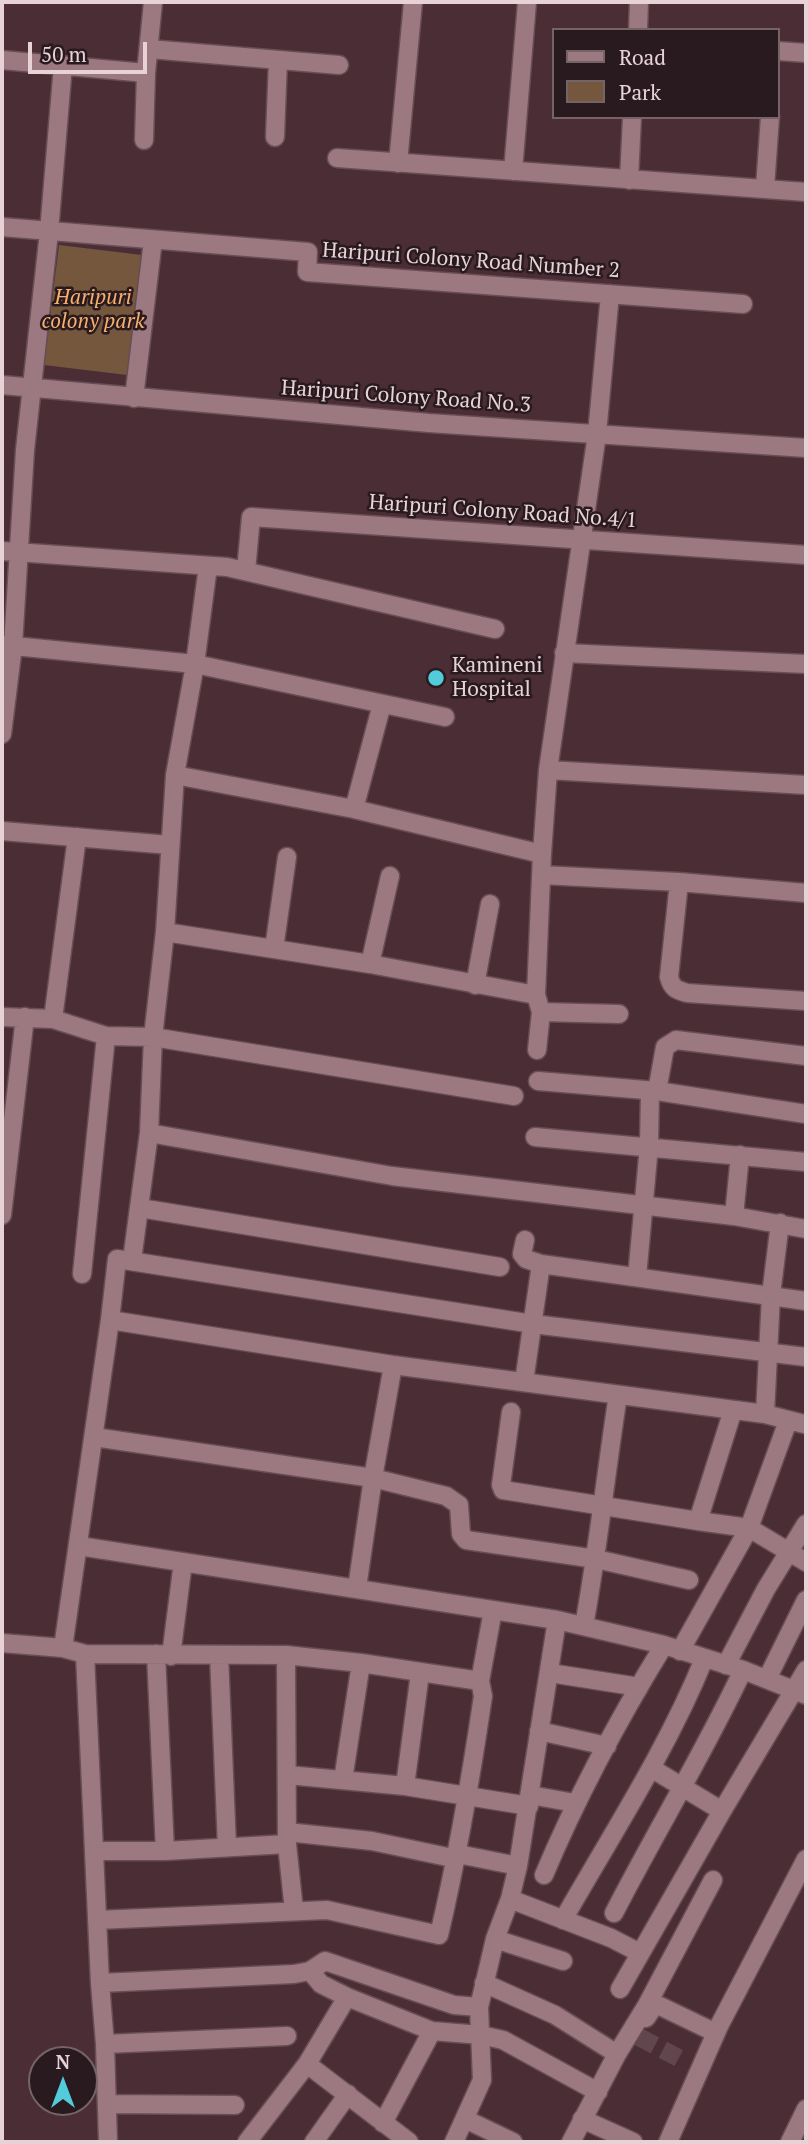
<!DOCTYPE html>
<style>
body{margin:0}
#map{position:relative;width:808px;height:2144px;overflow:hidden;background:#4b2d35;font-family:"PT Serif",serif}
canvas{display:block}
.frame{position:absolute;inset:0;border:4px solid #e7d2d7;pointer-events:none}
.legend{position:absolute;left:552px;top:28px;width:228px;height:91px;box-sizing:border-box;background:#281a1e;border:2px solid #746468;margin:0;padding:9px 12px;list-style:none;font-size:21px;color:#e7d2d7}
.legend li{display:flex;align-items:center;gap:14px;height:35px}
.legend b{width:35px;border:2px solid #746468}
.north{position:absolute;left:28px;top:2046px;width:70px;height:70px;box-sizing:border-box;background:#281a1e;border:2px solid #746468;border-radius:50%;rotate:0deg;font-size:19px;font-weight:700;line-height:28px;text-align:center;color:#e7d2d7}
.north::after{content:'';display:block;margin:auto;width:24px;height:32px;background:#53cbdb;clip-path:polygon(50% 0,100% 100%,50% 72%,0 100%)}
.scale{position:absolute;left:28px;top:42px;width:119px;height:32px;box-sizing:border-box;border:4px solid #e7d2d7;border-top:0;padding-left:9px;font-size:21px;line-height:24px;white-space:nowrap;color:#e7d2d7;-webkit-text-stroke:5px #281a1e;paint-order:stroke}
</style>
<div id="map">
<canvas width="808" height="2144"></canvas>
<div class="frame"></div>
<ul class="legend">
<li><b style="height:9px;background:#9c7881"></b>Road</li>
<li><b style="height:19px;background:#74573c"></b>Park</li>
</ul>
<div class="north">N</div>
<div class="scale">50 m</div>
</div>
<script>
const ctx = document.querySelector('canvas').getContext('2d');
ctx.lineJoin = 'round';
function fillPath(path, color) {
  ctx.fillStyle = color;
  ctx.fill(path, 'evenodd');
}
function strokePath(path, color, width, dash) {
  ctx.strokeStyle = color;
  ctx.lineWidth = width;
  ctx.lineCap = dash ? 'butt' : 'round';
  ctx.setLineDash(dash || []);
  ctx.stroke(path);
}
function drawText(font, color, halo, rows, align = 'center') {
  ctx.font = font + ' "PT Serif",serif';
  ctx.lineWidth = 5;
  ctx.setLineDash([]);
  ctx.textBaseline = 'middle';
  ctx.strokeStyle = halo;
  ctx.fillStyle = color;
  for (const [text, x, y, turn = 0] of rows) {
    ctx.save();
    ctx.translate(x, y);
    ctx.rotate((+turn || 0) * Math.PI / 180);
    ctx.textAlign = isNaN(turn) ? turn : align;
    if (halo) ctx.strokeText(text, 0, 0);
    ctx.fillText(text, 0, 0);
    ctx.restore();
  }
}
const green = new Path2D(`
 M 59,245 L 142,255 L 127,375 L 44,365 Z`);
const minorTunnel = new Path2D(`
 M 639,2037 L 686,2062`);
const minor = new Path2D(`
 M 638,30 L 639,2
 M 149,49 L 339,65
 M 778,51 L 806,53
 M 2,60 L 146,73
 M 275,137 L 278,60
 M 144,140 L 146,73 L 153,2
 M 337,158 L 806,192
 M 398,163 L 413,2
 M 513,171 L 527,2
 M 629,180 L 632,117
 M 765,188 L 770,117
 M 2,227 L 308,252 L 307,272 L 743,304
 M 2,385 L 429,423 L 806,448
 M 134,398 L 153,240
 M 2,551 L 227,567 L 495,629
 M 246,571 L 251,517 L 806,555
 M 4,645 L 195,664 L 445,717
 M 564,653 L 806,664
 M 2,734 L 13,646 L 25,450 L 49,232 L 63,65
 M 548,770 L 806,785
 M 175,775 L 354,809 L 542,854
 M 354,809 L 382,704
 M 2,831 L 170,845
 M 542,875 L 679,882 L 806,893
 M 679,882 L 669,977 C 672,989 677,990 687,993 L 806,1001
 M 165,932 L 370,964 L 536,995 L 541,1012 L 619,1014
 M 274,949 L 287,857
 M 370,964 L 390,876
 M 475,985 L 490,904
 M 536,995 L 542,854 L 548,770 L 597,434 L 610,294
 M 2,1017 L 53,1019 L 106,1036 L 153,1037 L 514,1096
 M 53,1019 L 77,837
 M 537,1050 L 541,1012
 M 538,1081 L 657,1091 L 806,1114
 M 657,1091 L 665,1047 L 676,1040 L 806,1056
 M 149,1133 L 392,1176 L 734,1216 L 806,1229
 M 535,1137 L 806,1162
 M 140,1208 L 500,1267
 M 2,1215 L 25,1017
 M 734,1216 L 740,1155
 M 525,1240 L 522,1254 L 526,1259 L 541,1264
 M 132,1260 L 149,1133 L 153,1037 L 165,932 L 175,775 L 195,664 L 208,566
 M 82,1274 L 106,1036
 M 637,1277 L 649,1146 L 650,1091
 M 110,1320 L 393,1365 L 765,1414 L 804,1424
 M 524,1382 L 541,1264 L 806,1301
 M 511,1412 L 501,1485 L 503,1490 L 698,1521 L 733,1410
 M 765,1414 L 771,1295 L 780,1223
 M 94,1437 L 373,1478 L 446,1496 L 459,1505 L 461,1534 L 466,1540 L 596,1559 L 689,1580
 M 698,1521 L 749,1528 L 806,1562
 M 79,1546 L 557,1620 L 664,1645 L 743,1670 L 806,1695
 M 357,1588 L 373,1478 L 393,1365
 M 584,1626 C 598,1549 606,1472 618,1395
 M 2,1643 L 63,1648 L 85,1654 L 286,1655 L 361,1663 L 480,1681
 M 63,1648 L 110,1320 L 117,1259 L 533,1324 L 806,1357
 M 680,1651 L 749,1528 L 788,1421
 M 85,1654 L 100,1983 L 105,2044 L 108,2142
 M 156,1654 L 165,1851
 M 219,1655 L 227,1847
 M 286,1655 L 287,1844 L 294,1911
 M 171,1656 L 183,1562
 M 726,1665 L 766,1589 L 806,1524
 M 550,1673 L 639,1687
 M 767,1679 L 806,1600
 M 539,1731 L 607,1746
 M 651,1768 L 722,1811
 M 288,1775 L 405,1786 L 529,1806
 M 343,1780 L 361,1663
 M 405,1786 L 420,1673
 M 530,1795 L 575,1803
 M 287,1832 L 372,1841 L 457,1859
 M 94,1851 L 165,1851 L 287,1844
 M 458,1854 L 518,1866
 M 544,1875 C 578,1794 618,1720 664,1645
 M 510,1899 L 611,1938 L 640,1953
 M 614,1913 C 656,1831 704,1753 743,1670
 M 97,1920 L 327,1910 L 439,1935 C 458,1855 471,1777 483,1696 L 480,1681 L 493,1610
 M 563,1920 C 612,1834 667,1750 704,1659
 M 495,1939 L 563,1961
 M 310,1971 L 321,1984 L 347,1997 L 432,2031 L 481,2035 L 503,2040 L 598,2092
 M 100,1983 L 294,1974 L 310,1971 L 325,1961 L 454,2005 L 479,2007
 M 484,1983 L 555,2015 L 617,2054 L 571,2142
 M 620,1989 L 722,1811 L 806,1670
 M 646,2018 L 655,2005 L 660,2006 L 716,2033
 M 105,2044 L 287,2036
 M 617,2054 L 647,2005 L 713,1880
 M 307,2064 L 409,2142
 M 108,2104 L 235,2105
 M 465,2119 L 513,2142
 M 582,2119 L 633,2142
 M 383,2123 L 432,2031
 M 247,2142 L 307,2064 L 347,1997
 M 314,2142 L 348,2094
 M 454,2142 L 482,2080 L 479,2007 L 495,1939 L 510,1899 L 518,1866 L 557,1620
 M 668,2142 L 719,2026 L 806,1859
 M 790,2142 L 806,2109`);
const markers = [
 [436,678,9,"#53cbdb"]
];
const streetNames = [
 ["Haripuri Colony Road Number 2",471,261,4],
 ["Haripuri Colony Road No.3",406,397,4],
 ["Haripuri Colony Road No.4/1",503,512,4]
];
const parkNames = [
 ["Haripuri",93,298],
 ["colony park",93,322]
];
const poiNames = [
 ["Kamineni",452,666],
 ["Hospital",452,690]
];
fillPath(green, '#74573c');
strokePath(minorTunnel, '#62464d', 18, [18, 9]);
strokePath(minor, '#674d55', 21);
strokePath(minor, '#9c7881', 18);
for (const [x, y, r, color] of markers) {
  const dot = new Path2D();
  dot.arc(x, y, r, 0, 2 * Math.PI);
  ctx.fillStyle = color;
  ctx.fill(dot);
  strokePath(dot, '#281a1e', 2.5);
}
drawText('21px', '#e7d2d7', '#281a1e', streetNames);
drawText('italic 21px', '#f6af6d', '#281a1e', parkNames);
drawText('21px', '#e7d2d7', '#281a1e', poiNames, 'left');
</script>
